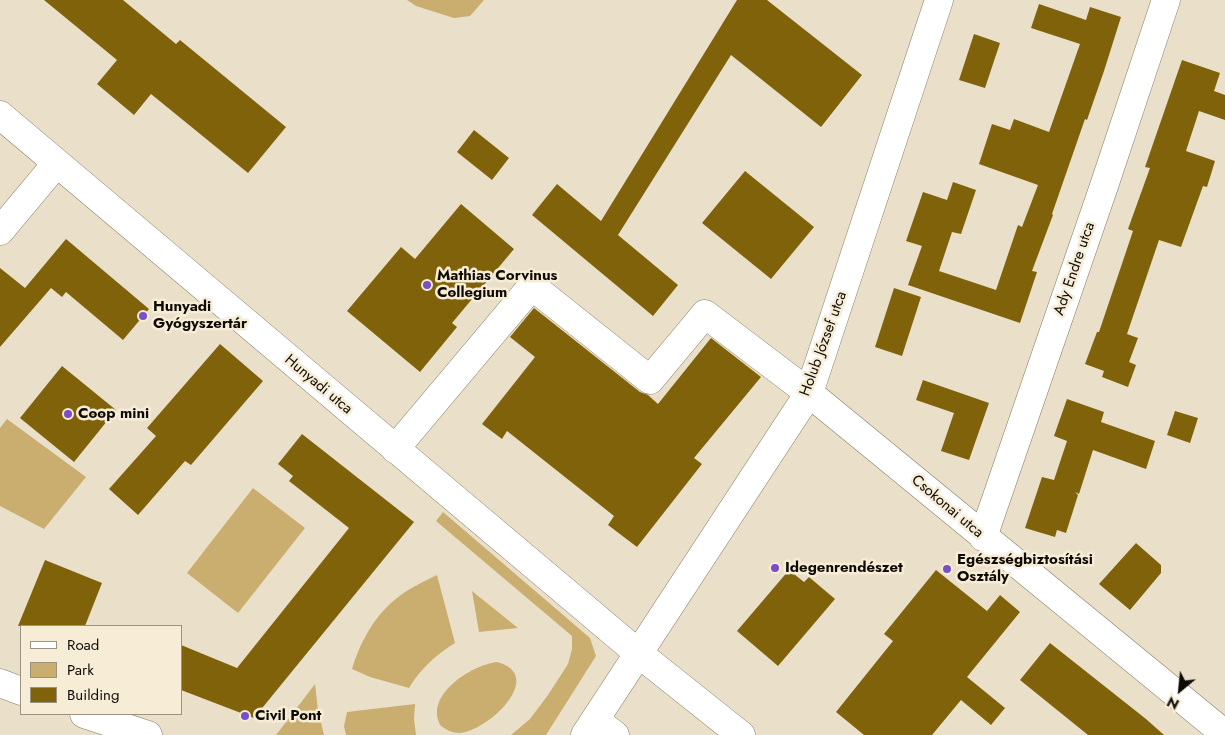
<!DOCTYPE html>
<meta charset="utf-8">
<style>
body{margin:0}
#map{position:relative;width:1225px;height:735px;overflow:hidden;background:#eae0ca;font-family:Jost,sans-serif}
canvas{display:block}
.legend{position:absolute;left:20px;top:625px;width:162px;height:90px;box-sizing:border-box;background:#f7edd7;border:1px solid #9a9383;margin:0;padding:6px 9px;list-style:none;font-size:15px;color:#0e0b05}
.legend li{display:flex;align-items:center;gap:10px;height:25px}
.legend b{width:25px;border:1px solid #9a9383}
.north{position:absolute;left:1155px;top:665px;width:50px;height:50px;-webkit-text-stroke:4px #f7edd7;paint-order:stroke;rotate:208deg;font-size:14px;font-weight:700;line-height:20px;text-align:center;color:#0e0b05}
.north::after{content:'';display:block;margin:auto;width:18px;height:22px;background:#0e0b05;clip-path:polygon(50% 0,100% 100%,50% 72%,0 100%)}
</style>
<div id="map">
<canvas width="1225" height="735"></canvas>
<ul class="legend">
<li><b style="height:6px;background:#fff"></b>Road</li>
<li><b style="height:14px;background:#caae6f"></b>Park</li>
<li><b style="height:14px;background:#80620b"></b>Building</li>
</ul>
<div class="north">N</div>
</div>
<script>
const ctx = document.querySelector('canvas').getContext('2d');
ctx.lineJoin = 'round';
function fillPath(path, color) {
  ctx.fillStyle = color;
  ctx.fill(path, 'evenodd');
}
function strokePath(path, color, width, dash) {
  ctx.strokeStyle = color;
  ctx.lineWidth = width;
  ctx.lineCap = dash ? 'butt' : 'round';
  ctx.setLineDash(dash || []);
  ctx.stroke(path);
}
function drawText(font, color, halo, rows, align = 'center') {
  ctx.font = font + ' Jost,sans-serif';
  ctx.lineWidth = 5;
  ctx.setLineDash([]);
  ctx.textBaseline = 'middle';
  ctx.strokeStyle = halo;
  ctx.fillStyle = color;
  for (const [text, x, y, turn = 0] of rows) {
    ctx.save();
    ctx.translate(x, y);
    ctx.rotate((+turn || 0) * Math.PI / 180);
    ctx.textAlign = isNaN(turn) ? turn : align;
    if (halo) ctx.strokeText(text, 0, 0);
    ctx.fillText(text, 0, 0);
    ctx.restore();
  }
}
const green = new Path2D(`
 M 407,0 L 484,0 L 470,16 L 454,18 L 416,6 Z
 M 7,419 L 86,477 L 44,529 L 0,506 L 0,428 Z
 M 253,488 L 305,528 L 238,613 L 187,573 Z
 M 443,512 L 590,638 L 596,656 L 546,735 L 511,735 L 530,719 L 548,695 L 568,664 L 572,649 L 572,636 L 436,521 Z
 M 437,575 L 455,643 C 436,655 421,668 409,688 L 370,677 L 352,669 C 360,642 375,615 397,598 C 409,588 423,582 437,575 Z
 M 472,591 L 518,628 L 479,632 Z
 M 497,662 C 547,675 488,732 459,733 C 452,733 447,730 441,726 C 423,696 471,665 497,662 Z
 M 315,684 L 318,710 L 324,735 L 276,735 Z
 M 415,704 L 414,719 L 416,735 L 346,735 L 344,726 L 347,712 Z`);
const building = new Path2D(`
 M 44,0 L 123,0 L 176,44 L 180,40 L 286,127 L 248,173 L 151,94 L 134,115 L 97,84 L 117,60 Z
 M 737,0 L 767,0 L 862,75 L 821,127 L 731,55 L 618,235 L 678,285 L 653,316 L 532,215 L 557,184 L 601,221 Z
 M 1039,4 L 1086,20 L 1090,7 L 1121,17 L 1104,71 L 1087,120 L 1085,119 L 1052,214 L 1053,215 L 1032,271 L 1037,272 L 1020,323 L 908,285 L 922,246 L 906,241 L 923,192 L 947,200 L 953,182 L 976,190 L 961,234 L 952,232 L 939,271 L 996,290 L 1018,225 L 1022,227 L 1038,185 L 979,164 L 992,124 L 1010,130 L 1014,119 L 1049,132 L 1080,44 L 1031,28 Z
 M 974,34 L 1000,43 L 985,88 L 959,80 Z
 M 1182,60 L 1220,73 L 1214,91 L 1225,95 L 1225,120 L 1199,111 L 1186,151 L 1215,161 L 1207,187 L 1203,186 L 1181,247 L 1159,240 L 1127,334 L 1138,338 L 1129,362 L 1136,365 L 1128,387 L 1102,377 L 1104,371 L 1085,364 L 1097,332 L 1099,332 L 1133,231 L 1128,229 L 1150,168 L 1145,167 Z
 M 474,130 L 509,158 L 492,180 L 457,152 Z
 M 745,171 L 814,227 L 771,279 L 702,223 Z
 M 461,204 L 514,249 L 452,323 L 457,327 L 420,372 L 347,311 L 401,247 L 415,259 Z
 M 66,239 L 149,309 L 123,340 L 66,292 L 62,297 L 51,288 L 0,347 L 0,268 L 25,288 Z
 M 894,288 L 921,297 L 902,356 L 875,347 Z
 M 534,308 L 640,392 L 648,395 L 658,404 L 711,338 L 761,377 L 694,458 L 702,464 L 637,547 L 608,525 L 614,516 L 507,431 L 502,439 L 482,424 L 535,357 L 510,337 Z
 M 220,344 L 263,381 L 191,465 L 185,461 L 138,515 L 109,489 L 156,436 L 147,428 Z
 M 62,366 L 116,410 L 74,462 L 20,418 Z
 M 923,380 L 989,403 L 969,460 L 941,451 L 954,413 L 916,400 Z
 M 1067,399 L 1104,412 L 1101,422 L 1155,441 L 1146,469 L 1093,450 L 1079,494 L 1075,492 L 1078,495 L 1066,533 L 1057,530 L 1055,537 L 1025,528 L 1042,477 L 1054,480 L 1067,441 L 1054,436 Z
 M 1175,411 L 1198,418 L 1190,443 L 1167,435 Z
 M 302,434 L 414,522 L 254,718 L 181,690 L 181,645 L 237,668 L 349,528 L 289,481 L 293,476 L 278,464 Z
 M 1136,543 L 1161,565 L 1161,573 L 1130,610 L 1099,584 Z
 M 45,560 L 102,583 L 85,626 L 18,626 Z
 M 789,570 L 804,582 L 809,577 L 835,599 L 778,666 L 737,631 Z
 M 936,570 L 987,611 L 1000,595 L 1020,612 L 967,677 L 1005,708 L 991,725 L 961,700 L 932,735 L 864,735 L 836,712 L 893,641 L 884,634 Z
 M 1050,643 L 1146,719 L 1164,735 L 1088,735 L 1020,680 Z`);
const minor = new Path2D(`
 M 0,115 L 638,653 L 741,735
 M 0,231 L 56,164
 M 395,449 L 532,286 L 650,380 L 705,314 L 809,393 L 1225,734
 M 983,537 L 1104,186 L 1166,0
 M 0,683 L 21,691
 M 84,714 L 148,735
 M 595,720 L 615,735
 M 585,735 L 809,393 L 939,0`);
const markers = [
 [427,285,5,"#7a4ec6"],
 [143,316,5,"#7a4ec6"],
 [68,414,5,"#7a4ec6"],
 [775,568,5,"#7a4ec6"],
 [947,569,5,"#7a4ec6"],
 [245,716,5,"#7a4ec6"]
];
const streetNames = [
 ["Ady Endre utca",1075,269,-71],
 ["Holub József utca",824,344,-70],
 ["Hunyadi utca",318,385,40],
 ["Csokonai utca",947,507,40]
];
const poiNames = [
 ["Mathias Corvinus",437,276],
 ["Collegium",437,293],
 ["Hunyadi",153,307],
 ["Gyógyszertár",153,324],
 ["Coop mini",78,414],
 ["Egészségbiztosítási",957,560],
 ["Osztály",957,577],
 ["Idegenrendészet",785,568],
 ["Civil Pont",255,716]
];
fillPath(green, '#caae6f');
fillPath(building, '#80620b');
strokePath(minor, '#847a66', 29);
strokePath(minor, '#fff', 28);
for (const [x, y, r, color] of markers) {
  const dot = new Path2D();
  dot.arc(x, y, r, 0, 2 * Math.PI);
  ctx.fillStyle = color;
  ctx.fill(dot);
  strokePath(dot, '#f7edd7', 2);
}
drawText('15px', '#0e0b05', '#f7edd7', streetNames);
drawText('bold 15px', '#0e0b05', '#f7edd7', poiNames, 'left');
</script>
